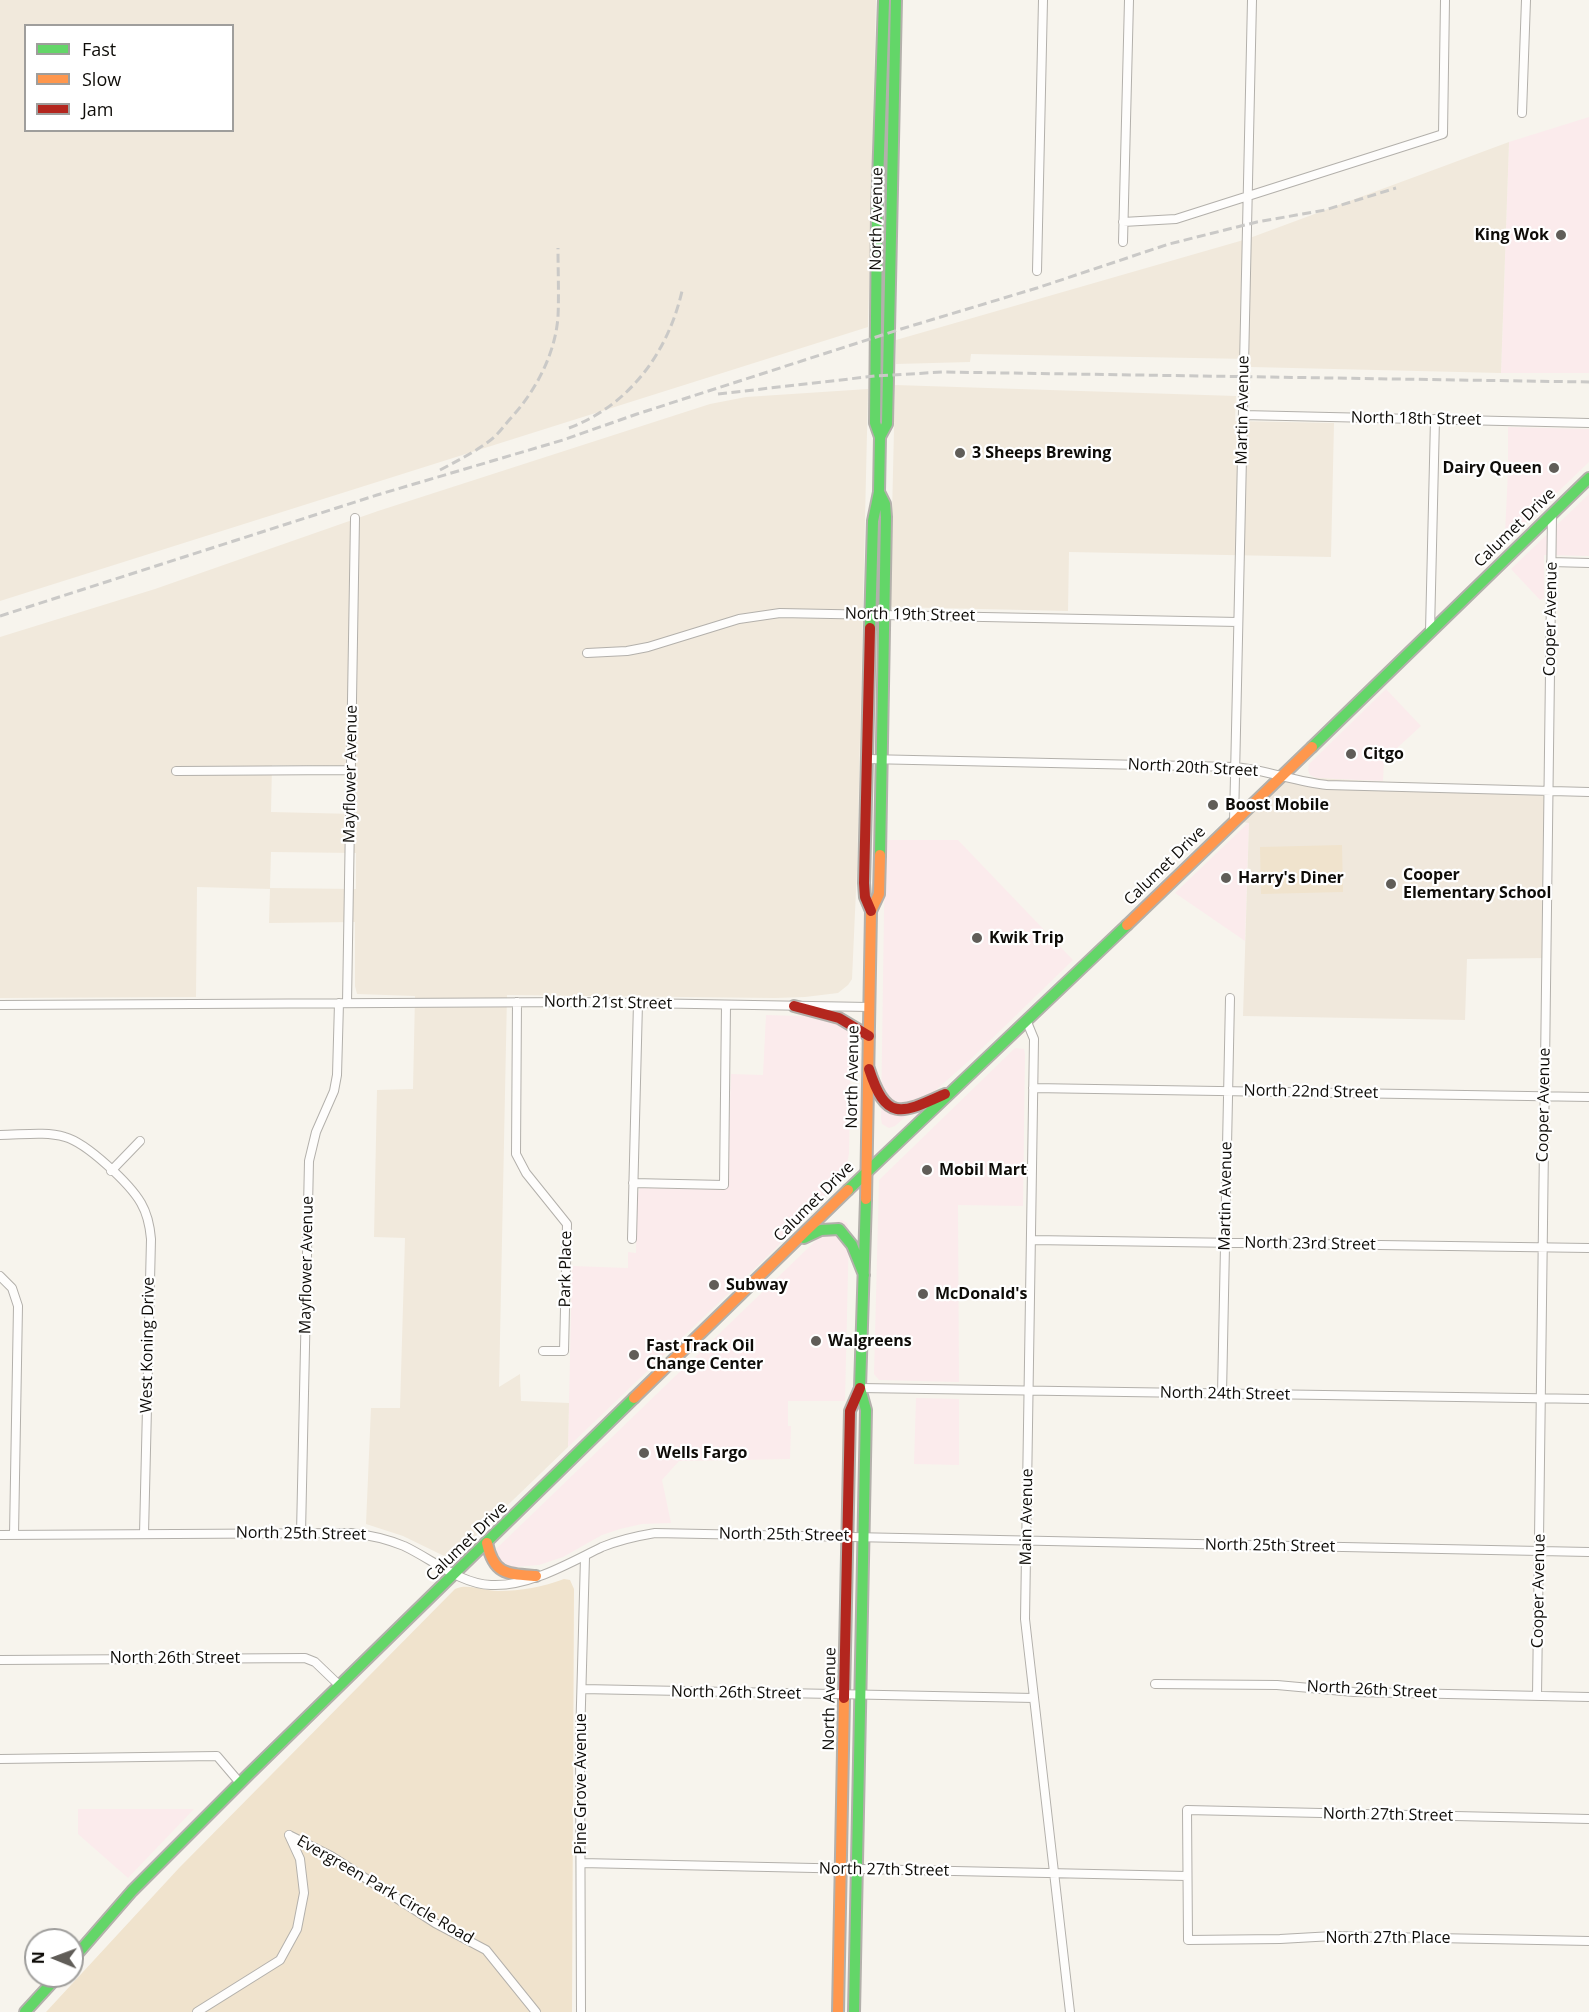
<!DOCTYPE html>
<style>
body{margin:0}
#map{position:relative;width:1589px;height:2012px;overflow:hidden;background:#f7f4ed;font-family:"Open Sans",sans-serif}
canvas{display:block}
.legend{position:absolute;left:24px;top:24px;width:210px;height:108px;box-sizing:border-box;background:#fff;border:2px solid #9f9e9c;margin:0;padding:8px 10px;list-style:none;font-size:18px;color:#0e0c08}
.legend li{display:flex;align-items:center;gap:12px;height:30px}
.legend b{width:30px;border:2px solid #9f9e9c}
.north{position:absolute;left:24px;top:1928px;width:60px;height:60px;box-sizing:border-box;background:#fff;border:2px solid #9f9e9c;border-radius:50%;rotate:271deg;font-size:16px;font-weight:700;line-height:24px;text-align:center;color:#0e0c08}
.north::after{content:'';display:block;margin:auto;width:21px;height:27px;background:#605d58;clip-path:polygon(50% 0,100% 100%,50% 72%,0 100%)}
</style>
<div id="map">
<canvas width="1589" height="2012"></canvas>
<ul class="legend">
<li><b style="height:8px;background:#63d668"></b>Fast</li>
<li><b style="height:8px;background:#ff974d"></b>Slow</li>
<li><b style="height:8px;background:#b3261e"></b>Jam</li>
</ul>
<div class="north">N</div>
</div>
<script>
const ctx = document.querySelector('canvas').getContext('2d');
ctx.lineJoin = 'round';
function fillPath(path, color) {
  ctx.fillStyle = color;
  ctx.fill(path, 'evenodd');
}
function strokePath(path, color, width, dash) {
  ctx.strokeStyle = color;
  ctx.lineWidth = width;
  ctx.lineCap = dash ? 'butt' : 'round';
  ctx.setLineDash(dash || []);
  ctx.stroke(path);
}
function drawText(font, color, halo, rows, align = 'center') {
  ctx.font = font + ' "Open Sans",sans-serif';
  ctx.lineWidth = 4.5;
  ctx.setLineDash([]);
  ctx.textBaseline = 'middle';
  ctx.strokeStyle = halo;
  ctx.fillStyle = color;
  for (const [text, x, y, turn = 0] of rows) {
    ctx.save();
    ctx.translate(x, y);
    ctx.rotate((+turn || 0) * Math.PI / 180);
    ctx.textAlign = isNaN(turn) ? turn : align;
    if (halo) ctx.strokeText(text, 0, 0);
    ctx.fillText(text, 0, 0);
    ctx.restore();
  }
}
const commercial = new Path2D(`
 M 1589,117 L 1589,373 L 1501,373 L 1509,142 Z
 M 1508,427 L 1589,429 L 1589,462 L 1508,540 L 1505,534 L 1508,471 Z
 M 1589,494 L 1589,556 L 1544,555 L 1544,598 L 1540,600 L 1511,569 Z
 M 1386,689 L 1421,726 L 1384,760 L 1383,781 L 1316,778 L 1310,775 L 1308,770 L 1309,764 Z
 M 1249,822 L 1245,941 L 1175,893 Z
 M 885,840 L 958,840 L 1073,960 L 970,1060 L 895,1126 L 889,1128 L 882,1124 L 881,1119 Z
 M 766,1015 L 829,1017 L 846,1026 L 851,1044 L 849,1153 L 846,1170 L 837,1184 L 808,1211 L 777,1247 L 568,1447 L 572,1266 L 628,1268 L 628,1252 L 636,1253 L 637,1196 L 640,1188 L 715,1189 L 722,1188 L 727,1184 L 731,1074 L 763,1075 Z
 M 1015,1048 L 1024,1049 L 1025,1055 L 1023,1206 L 958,1205 L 959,1382 L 879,1380 L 874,1374 L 879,1180 Z
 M 842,1220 L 847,1223 L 849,1230 L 845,1401 L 788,1401 L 788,1426 L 791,1426 L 790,1459 L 679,1461 L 662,1480 L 671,1523 L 642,1524 L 620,1529 L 602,1535 L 563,1557 L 539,1565 L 502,1568 L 493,1554 L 497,1548 L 835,1222 Z
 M 916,1398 L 959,1399 L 959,1465 L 914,1464 Z
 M 78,1809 L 194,1809 L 128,1878 L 78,1834 Z`);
const industrial = new Path2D(`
 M 0,0 L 876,0 L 868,327 L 0,601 ZM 26,26 L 232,26 L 232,130 L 26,130 Z
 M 1509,142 L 1501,373 L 1251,367 L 1250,359 L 971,354 L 970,362 L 896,364 L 896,340 L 1247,239 Z
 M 895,385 L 1236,396 L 1235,421 L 1334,423 L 1331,557 L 1069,552 L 1068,611 L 892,607 L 890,603 Z
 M 868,389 L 857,868 L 852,979 L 848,985 L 838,993 L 805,997 L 775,998 L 507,995 L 499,1387 L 520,1374 L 521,1401 L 569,1403 L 568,1447 L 457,1554 L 448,1557 L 442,1555 L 403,1536 L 366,1524 L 371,1408 L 400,1408 L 405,1238 L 374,1237 L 377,1090 L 413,1089 L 415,996 L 357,994 L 355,986 L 355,922 L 269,923 L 270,889 L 197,887 L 196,997 L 0,998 L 0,637 L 155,589 L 378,511 L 710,404 L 746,397 ZM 272,765 L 356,766 L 356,814 L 271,812 ZM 271,852 L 356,853 L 356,889 L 270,888 Z`);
const built = new Path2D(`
 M 1280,776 L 1549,791 L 1546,958 L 1467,959 L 1465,1020 L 1243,1016 L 1249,823 L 1234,821 Z`);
const green = new Path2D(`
 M 1342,845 L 1343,892 L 1261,894 L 1260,847 Z
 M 564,1579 L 570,1580 L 574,1589 L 572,2012 L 46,2012 L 179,1868 L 455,1589 C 468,1583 484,1591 498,1591 C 521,1591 543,1587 564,1579 Z`);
const street = new Path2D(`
 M 1522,113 L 1526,0
 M 1123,222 L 1176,219 L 1443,134 L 1445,0
 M 1123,242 L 1129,0
 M 1037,271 L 1043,0
 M 1243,415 L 1589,423
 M 1551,562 L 1589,563
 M 1430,631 L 1435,419
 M 587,653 L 627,651 L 648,647 L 739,619 L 780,613 L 1238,622
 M 867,759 L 1235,767 C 1267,770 1296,782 1327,785 L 1589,792
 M 176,771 L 351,770
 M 1234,821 L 1252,0
 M 517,1002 L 516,1154 L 526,1173 L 567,1224 L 564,1351 L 543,1351
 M 347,1003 L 355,518
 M 0,1005 L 580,1002 L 869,1007
 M 1027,1022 L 1034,1039 L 1025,1619 L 1070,2012
 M 1033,1088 L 1589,1097
 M 0,1135 C 21,1135 45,1131 65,1137 C 87,1143 130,1184 141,1203 C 148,1215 150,1227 151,1239 L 144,1534
 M 111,1171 L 140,1141
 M 633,1183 L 724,1185 L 726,1005
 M 632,1239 L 638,1003
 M 1031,1240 L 1589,1248
 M 0,1276 L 12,1288 L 18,1306 L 14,1535
 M 860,1388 L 1589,1399
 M 1222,1394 L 1230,998
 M 301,1533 L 309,1161 L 316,1132 L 334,1091 L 337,1075 L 339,1003
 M 0,1535 L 351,1533 C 370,1535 387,1539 404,1546 C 432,1559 460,1584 491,1585 C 529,1587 569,1563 602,1547 C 619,1540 637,1536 655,1533 L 1589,1552
 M 0,1660 L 305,1658 L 315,1662 L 340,1686
 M 1155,1684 L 1277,1685 L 1354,1692 L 1589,1697
 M 582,1689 L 1034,1698
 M 1537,1696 L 1552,514
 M 0,1759 L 217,1756 L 240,1783
 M 1589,1819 L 1187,1810 L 1188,1940 L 1280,1939 L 1333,1936 L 1589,1941
 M 289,1835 L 331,1856 L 435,1923 L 486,1950 L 536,2012
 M 581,1863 L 1187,1876
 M 197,2012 L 280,1960 L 297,1929 L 304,1893 L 300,1859 L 289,1835
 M 581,2012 L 580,1740 L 585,1557`);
const fast = new Path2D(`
 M 880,437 L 887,424 L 896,0
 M 879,492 L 885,504 L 886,517 L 880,855
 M 870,628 L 873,521 L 879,492 L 880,437 L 875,423 L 877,213 L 884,0
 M 1312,747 L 1589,478
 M 848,1190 L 1127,925
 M 804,1238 L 821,1230 L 839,1229 L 852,1245 L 864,1275
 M 72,1960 L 132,1891 L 249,1774 L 634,1398
 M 25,2012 L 58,1976
 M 854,2012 L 866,1410 L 860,1388 L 866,1199`);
const slow = new Path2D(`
 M 1127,925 L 1312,747
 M 866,1199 L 871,911 L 879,894 L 880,855
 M 634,1398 L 848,1190
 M 487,1543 C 494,1575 507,1574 536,1576
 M 838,2012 L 844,1698`);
const jam = new Path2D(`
 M 870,628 L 864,883 L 865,897 L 871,911
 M 794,1006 L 839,1018 L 869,1036
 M 869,1069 C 886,1122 901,1114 945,1094
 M 844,1698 L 850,1411 L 860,1388`);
const rail = new Path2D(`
 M 718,394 L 875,376 L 943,372 L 1589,382
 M 569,428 C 630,405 668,352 682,291
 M 440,470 C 457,461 473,453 488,442 C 497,436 503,427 510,419 C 535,392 555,355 558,317 C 559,294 558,271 558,248
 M 0,616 L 377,495 L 563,440 L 637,414 L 901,329 L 1037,288 L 1169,244 L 1257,222 L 1325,210 L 1396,188`);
const markers = [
 [1561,235,6,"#605d58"],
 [960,453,6,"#605d58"],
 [1554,468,6,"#605d58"],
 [1351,754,6,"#605d58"],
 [1213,805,6,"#605d58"],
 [1226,878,6,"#605d58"],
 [1391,884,6,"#605d58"],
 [977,938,6,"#605d58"],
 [927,1170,6,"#605d58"],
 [714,1285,6,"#605d58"],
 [923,1294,6,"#605d58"],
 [816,1341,6,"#605d58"],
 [634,1355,6,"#605d58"],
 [644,1453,6,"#605d58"]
];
const streetNames = [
 ["North Avenue",877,219,-89],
 ["Martin Avenue",1243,410,-89],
 ["North 18th Street",1416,419,1],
 ["Calumet Drive",1515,528,-44],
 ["North 19th Street",910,615,1],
 ["Cooper Avenue",1551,619,-89],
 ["North 20th Street",1193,768,3],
 ["Mayflower Avenue",351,774,-89],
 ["Calumet Drive",1165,866,-44],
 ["North 21st Street",608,1003,1],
 ["North Avenue",853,1077,-89],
 ["North 22nd Street",1311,1092,1],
 ["Cooper Avenue",1544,1105,-89],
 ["Martin Avenue",1226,1196,-89],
 ["Calumet Drive",814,1202,-45],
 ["North 23rd Street",1310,1244,1],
 ["Mayflower Avenue",307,1265,-89],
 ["Park Place",566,1269,-89],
 ["West Koning Drive",148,1345,-89],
 ["North 24th Street",1225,1394,1],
 ["Main Avenue",1027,1517,-89],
 ["North 25th Street",301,1534,1],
 ["North 25th Street",784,1535,1],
 ["Calumet Drive",467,1542,-44],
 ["North 25th Street",1270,1546,1],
 ["Cooper Avenue",1539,1591,-89],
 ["North 26th Street",175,1658],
 ["North 26th Street",1372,1690,3],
 ["North 26th Street",736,1693,1],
 ["North Avenue",830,1699,-89],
 ["Pine Grove Avenue",581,1784,-90],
 ["North 27th Street",1388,1815,1],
 ["North 27th Street",884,1870,1],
 ["Evergreen Park Circle Road",385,1890,30],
 ["North 27th Place",1388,1938]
];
const poiNames = [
 ["King Wok",1549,235,"right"],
 ["3 Sheeps Brewing",972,453],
 ["Dairy Queen",1542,468,"right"],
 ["Citgo",1363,754],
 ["Boost Mobile",1225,805],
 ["Cooper",1403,875],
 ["Elementary School",1403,893],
 ["Harry's Diner",1238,878],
 ["Kwik Trip",989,938],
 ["Mobil Mart",939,1170],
 ["Subway",726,1285],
 ["McDonald's",935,1294],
 ["Walgreens",828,1341],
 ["Fast Track Oil",646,1346],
 ["Change Center",646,1364],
 ["Wells Fargo",656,1453]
];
fillPath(commercial, '#fbebec');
fillPath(industrial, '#f1e9dc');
fillPath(built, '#f0e8dc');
fillPath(green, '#f0e3cd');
strokePath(street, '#b3b0ab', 10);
strokePath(fast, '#b3b0ab', 14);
strokePath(slow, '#b3b0ab', 14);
strokePath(jam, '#b3b0ab', 14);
strokePath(street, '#fefdfc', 8);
strokePath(fast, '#63d668', 10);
strokePath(slow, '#ff974d', 10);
strokePath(jam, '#b3261e', 10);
strokePath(rail, '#cac9c7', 3, [9, 4.5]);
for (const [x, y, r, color] of markers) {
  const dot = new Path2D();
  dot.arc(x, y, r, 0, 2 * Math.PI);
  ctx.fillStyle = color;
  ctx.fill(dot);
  strokePath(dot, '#fff', 2);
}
drawText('16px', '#0e0c08', '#fff', streetNames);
drawText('bold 16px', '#0e0c08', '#fff', poiNames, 'left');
</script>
